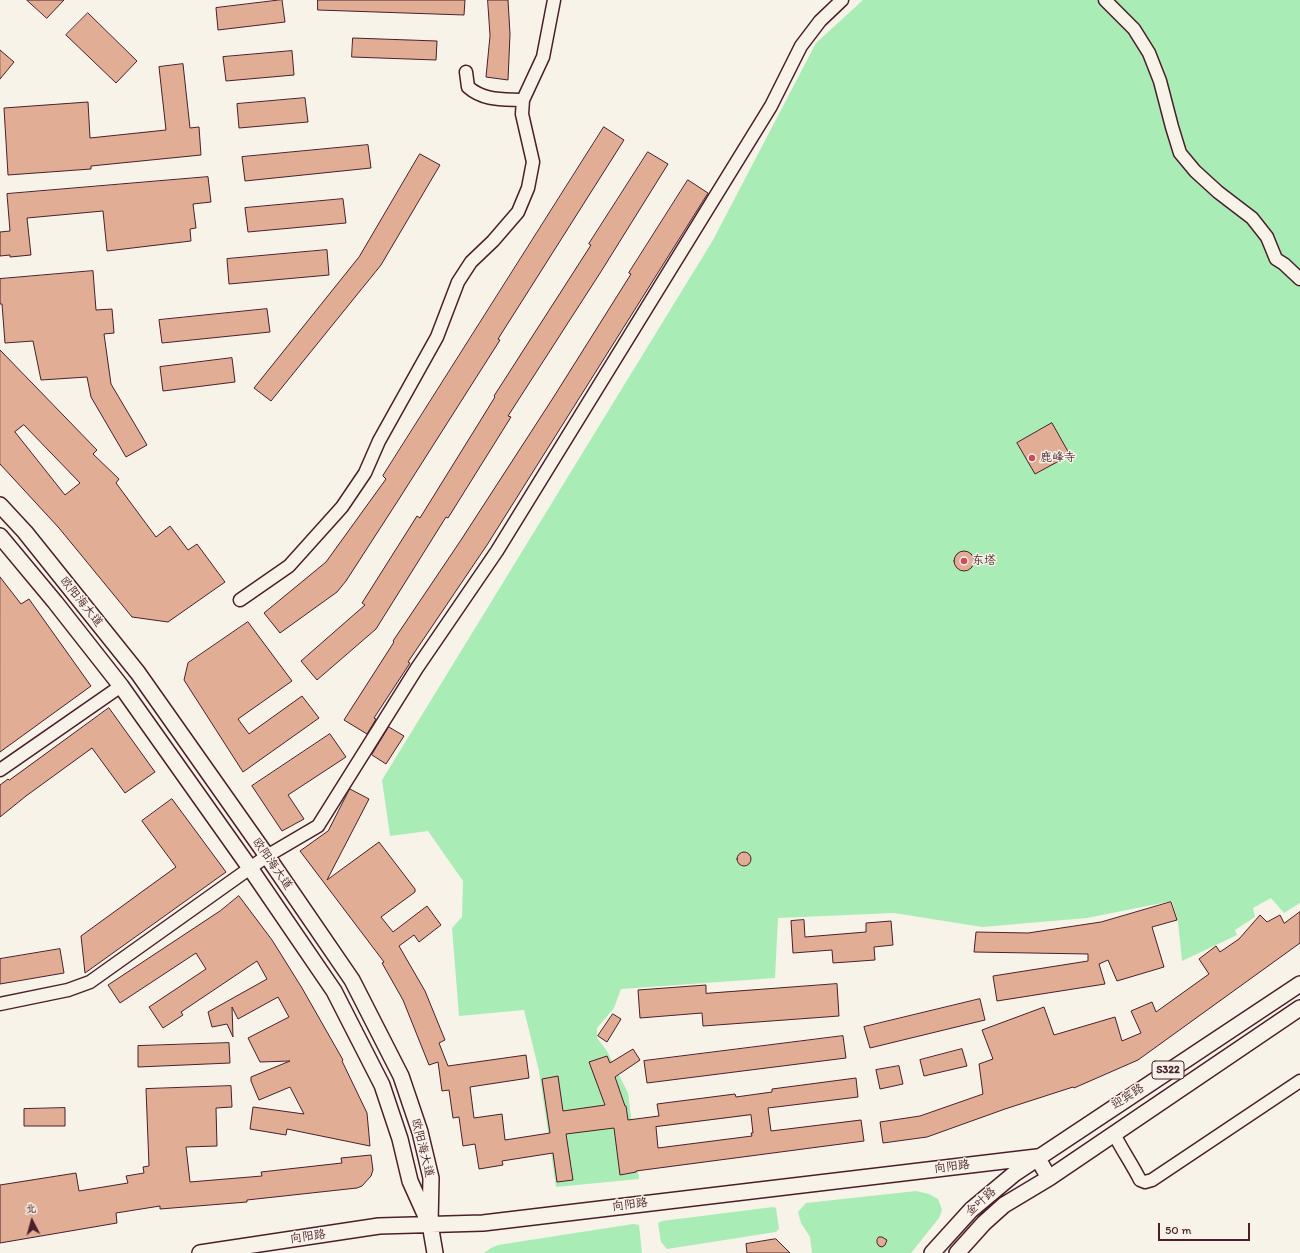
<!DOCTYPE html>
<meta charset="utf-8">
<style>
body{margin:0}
#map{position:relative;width:1300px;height:1253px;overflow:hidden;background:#f7f3e8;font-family:Itim,"LXGW WenKai TC",sans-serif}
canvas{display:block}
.north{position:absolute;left:12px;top:1201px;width:40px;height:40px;-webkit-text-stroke:3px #f7f3e8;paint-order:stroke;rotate:354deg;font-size:11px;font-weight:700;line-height:16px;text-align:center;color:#4a1f2b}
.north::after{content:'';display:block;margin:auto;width:14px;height:18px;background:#4a1f2b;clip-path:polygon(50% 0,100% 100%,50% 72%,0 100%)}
.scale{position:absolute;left:1158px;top:1223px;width:92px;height:18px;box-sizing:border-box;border:2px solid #4a1f2b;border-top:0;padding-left:5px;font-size:12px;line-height:14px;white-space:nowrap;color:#4a1f2b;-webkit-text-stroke:3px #f7f3e8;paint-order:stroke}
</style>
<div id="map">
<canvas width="1300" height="1253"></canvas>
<div class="north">北</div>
<div class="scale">50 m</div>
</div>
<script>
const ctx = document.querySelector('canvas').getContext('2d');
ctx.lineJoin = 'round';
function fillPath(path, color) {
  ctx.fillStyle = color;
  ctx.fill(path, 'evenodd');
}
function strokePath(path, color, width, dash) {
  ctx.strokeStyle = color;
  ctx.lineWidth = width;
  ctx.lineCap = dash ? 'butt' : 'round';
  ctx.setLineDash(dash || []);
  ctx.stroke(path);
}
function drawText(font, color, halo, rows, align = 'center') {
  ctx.font = font + ' Itim,"LXGW WenKai TC",sans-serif';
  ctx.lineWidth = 3;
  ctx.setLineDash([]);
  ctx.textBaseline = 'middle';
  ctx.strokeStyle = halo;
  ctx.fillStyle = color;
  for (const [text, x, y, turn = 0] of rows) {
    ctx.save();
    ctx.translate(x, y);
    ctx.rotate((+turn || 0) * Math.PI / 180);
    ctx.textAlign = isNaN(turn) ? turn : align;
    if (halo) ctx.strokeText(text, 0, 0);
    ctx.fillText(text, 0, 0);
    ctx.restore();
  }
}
const green = new Path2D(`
 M 863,0 L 1300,0 L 1300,903 L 1284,913 L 1271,898 L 1253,908 L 1255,917 L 1235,930 L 1237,935 L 1182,961 L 1178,922 L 1172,901 L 1087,918 L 982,927 L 894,913 L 778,918 L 775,978 L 621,989 L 614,1008 L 597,1028 L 597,1038 L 607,1051 L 628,1093 L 639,1179 L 556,1187 L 539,1071 L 524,1010 L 459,1016 L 452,928 L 462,917 L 463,881 L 428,831 L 390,836 L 382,780 L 713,240 L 816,43 Z
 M 916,1191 L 929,1194 L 938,1199 L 942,1210 L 939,1218 L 911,1253 L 812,1253 L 810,1237 L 801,1223 L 798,1212 L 806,1203 Z
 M 773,1207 L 776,1208 L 779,1229 L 776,1232 L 667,1249 L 661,1242 L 658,1223 L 662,1221 Z
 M 633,1224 L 639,1225 L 642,1253 L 484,1253 L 491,1248 L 498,1245 Z`);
const building = new Path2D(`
 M 27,0 L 64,0 L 47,18 Z
 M 282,0 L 285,22 L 218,30 L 216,8 Z
 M 318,0 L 465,0 L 464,15 L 318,10 Z
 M 488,0 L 508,0 L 510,34 L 508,80 L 486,77 L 490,36 Z
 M 88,13 L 137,61 L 116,83 L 66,35 Z
 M 353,38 L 437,41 L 436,60 L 352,57 Z
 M 0,50 L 14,62 L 0,79 Z
 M 292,51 L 294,75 L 226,81 L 223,57 Z
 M 183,64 L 190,128 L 199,127 L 201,155 L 91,166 L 91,169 L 8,175 L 4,108 L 88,102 L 90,138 L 166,130 L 159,67 Z
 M 305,98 L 308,122 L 239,128 L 237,104 Z
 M 604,127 L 624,140 L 498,339 L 500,340 L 399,499 L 346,581 L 337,592 L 280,633 L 264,613 L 326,562 L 386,479 L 383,476 Z
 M 368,145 L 371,168 L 245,181 L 242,157 Z
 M 648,152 L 668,164 L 602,270 L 508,416 L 511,417 L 448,518 L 446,517 L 376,629 L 317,680 L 301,661 L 365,605 L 362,603 L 417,516 L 420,518 L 495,397 L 494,396 L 591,245 L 589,244 Z
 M 420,154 L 440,165 L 381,265 L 271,401 L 254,388 L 359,257 Z
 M 208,177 L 211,202 L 193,204 L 196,228 L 190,229 L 191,241 L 107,251 L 103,211 L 27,218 L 31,255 L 10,257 L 10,255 L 0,256 L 0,232 L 10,231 L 7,194 Z
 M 688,180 L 708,193 L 487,545 L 408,662 L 410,663 L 374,718 L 376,719 L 367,734 L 344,720 L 394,642 L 393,641 L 461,540 L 553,398 L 631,274 L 629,273 Z
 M 343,199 L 346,223 L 248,232 L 245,208 Z
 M 327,250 L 329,275 L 229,284 L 227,259 Z
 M 93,271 L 96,310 L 112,309 L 114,333 L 104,334 L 111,384 L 147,445 L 126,457 L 91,397 L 87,377 L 41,380 L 33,341 L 5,343 L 2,304 L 0,304 L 0,279 Z
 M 267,309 L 270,332 L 162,343 L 159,320 Z
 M 0,350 L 97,450 L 93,454 L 119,479 L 116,483 L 156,537 L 170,526 L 188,550 L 197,544 L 225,582 L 168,622 L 132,617 L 59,528 L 0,464 ZM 24,425 L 80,483 L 65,495 L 15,432 Z
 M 232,358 L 235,382 L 163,391 L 160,367 Z
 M 1052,423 L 1070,455 L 1035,474 L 1017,443 Z
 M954 561a10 10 0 1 1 20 0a10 10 0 1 1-20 0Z
 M 0,577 L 21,604 L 29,599 L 91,686 L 0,752 Z
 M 248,622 L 292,681 L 238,719 L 249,734 L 302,696 L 319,718 L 243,772 L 184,680 L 188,663 Z
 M 109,708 L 155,772 L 125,793 L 92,748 L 26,796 L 0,817 L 0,785 L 8,779 L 9,780 Z
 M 389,727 L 404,736 L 386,764 L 372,755 Z
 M 330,734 L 346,757 L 288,795 L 304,819 L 282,831 L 252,786 Z
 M 350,789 L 369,799 L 327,880 L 379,842 L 415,889 L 415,892 L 381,917 L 393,932 L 427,906 L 441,925 L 419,942 L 414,935 L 399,946 L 425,991 L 445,1040 L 439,1043 L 448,1066 L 526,1055 L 529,1078 L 470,1087 L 474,1118 L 502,1114 L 505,1140 L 550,1133 L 542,1079 L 558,1076 L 563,1111 L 605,1105 L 589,1062 L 607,1056 L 610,1063 L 633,1049 L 640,1060 L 615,1077 L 625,1106 L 626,1106 L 628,1120 L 659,1116 L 657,1104 L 735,1094 L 736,1097 L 772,1092 L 772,1089 L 856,1078 L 858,1097 L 768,1108 L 771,1131 L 861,1120 L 864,1141 L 636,1171 L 636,1172 L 620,1175 L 614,1128 L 566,1134 L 573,1180 L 557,1182 L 553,1153 L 502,1161 L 503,1165 L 479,1169 L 475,1144 L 463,1146 L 459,1117 L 453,1118 L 449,1090 L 442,1091 L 438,1062 L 429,1065 L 403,1000 L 382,963 L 384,962 L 300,851 L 328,831 ZM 751,1115 L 753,1133 L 751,1133 L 752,1136 L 658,1148 L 656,1127 Z
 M 172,799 L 226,872 L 85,973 L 81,936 L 176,867 L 142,821 Z
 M737 859a7 7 0 1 1 14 0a7 7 0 1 1-14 0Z
 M 239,896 L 272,940 L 302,988 L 343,1060 L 342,1061 L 367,1113 L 370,1146 L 287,1129 L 286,1135 L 250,1129 L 253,1107 L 304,1114 L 290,1087 L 259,1100 L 251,1081 L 251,1077 L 290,1061 L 260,1062 L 248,1038 L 289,1017 L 278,997 L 238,1019 L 232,1007 L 233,1037 L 227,1024 L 212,1027 L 208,1012 L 267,979 L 257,961 L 181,1012 L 183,1015 L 163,1028 L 149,1007 L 206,969 L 196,953 L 120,1003 L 108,985 L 220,911 Z
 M 1171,902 L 1177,920 L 1152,927 L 1164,967 L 1117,981 L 1108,960 L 1099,964 L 1105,984 L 997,1001 L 993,976 L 1088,961 L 1088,954 L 974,952 L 976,932 L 1028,933 L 1101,922 Z
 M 1300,912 L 1300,943 L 1138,1060 L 1074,1088 L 1073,1087 L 1005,1109 L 927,1137 L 883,1143 L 880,1122 L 920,1116 L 983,1094 L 979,1064 L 993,1059 L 982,1030 L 1044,1007 L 1054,1035 L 1115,1017 L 1122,1041 L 1141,1033 L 1131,1011 L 1152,1002 L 1156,1012 L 1209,974 L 1199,959 L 1216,946 L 1220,952 L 1239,939 L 1260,915 L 1267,922 L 1280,915 L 1284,923 Z
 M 804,920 L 805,937 L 866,932 L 866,923 L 891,921 L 893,945 L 874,947 L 875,960 L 833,963 L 832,950 L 793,953 L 791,921 Z
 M 60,949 L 64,973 L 0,984 L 0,959 Z
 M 837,984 L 839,1016 L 703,1026 L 702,1013 L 640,1018 L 638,990 L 706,985 L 706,993 Z
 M 980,999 L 985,1020 L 870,1048 L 864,1027 Z
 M 613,1014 L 621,1019 L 607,1042 L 598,1036 Z
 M 843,1036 L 846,1058 L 647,1083 L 644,1061 Z
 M 229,1043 L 230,1063 L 138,1067 L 138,1046 Z
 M 962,1049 L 967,1066 L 924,1076 L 920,1060 Z
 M 899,1066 L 903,1084 L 880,1089 L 876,1070 Z
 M 231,1086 L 232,1107 L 216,1108 L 217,1146 L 186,1147 L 190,1182 L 262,1176 L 261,1172 L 342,1163 L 341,1158 L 371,1155 L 373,1170 L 371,1176 L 362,1186 L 357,1188 L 247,1200 L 247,1202 L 160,1209 L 160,1206 L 116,1213 L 117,1223 L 0,1243 L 0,1185 L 76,1173 L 79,1191 L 128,1183 L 126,1176 L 144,1173 L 143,1167 L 149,1166 L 146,1089 Z
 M 65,1108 L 65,1126 L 24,1126 L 24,1109 Z
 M 879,1237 L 882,1237 L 887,1240 L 885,1245 L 882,1247 L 879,1246 L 877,1243 L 877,1240 Z
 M 776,1239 L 790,1253 L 747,1253 L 746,1244 Z`);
const minor = new Path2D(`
 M 1105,0 L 1134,29 L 1149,53 L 1160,81 L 1172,127 L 1180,153 L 1195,171 L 1218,192 L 1252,218 L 1267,237 L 1276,259 L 1284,264 L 1300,279
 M 466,72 L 468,87 C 484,101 502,99 523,100
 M 240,600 L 289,566 L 342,507 L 365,473 L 379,441 L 437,337 L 458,282 L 471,262 L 493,241 L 518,212 L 528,188 L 533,162 L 522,114 L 523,100 L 543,57 L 554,0
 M 0,770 L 121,686
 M 0,1004 L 68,990 L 90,982 L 267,856 L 318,826 L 417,668 L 497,551 L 771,106 L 801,46 L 820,21 L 842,0
 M 1114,1134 C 1122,1150 1132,1164 1140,1180 L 1145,1182 L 1152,1180 L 1300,1081`);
const major = new Path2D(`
 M 0,505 L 25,532 L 138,673 L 267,856 L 352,980 L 401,1076 L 420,1132 L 431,1178 L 430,1224 L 435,1253
 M 0,536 L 55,602 L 121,686 L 250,868 L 334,991 L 382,1085 L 400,1139 L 410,1181 L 428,1221
 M 200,1253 L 379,1226 L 483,1223 L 1037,1157 L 1049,1178
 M 932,1253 L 971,1210 L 1014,1174 L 1300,984
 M 957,1253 L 984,1223 L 1004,1205 L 1049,1178 L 1300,1008`);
const markers = [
 [1032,458,4,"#d1495b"],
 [964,561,4,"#d1495b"]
];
const shields = [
 [1168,1070,32]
];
const shieldNames = [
 ["S322",1168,1070]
];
const poiNames = [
 ["鹿峰寺",1040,458],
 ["东塔",972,561]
];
const streetNames = [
 ["欧阳海大道",81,602,51],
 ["欧阳海大道",272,864,55],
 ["迎宾路",1128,1097,-33],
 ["欧阳海大道",422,1148,76],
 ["向阳路",952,1167,-7],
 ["金叶路",981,1202,-42],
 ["向阳路",630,1205,-7],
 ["向阳路",308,1237,-8]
];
fillPath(green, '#aaecb6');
fillPath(building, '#e1ad94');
strokePath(building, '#4a1f2b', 1);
strokePath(minor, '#4a1f2b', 15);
strokePath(major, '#4a1f2b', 18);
strokePath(minor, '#f7f3e8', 12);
strokePath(major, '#f7f3e8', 15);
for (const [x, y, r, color] of markers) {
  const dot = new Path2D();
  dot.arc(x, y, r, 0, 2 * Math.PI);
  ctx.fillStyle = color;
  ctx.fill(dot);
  strokePath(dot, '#f7f3e8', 1.5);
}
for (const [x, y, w] of shields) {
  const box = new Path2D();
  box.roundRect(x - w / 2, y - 9, w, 18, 3);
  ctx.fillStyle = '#f7f3e8';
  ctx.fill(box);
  strokePath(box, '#4a1f2b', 1);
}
drawText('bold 11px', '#4a1f2b', null, shieldNames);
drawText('12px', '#4a1f2b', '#f7f3e8', poiNames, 'left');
drawText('12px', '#4a1f2b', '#f7f3e8', streetNames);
</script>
